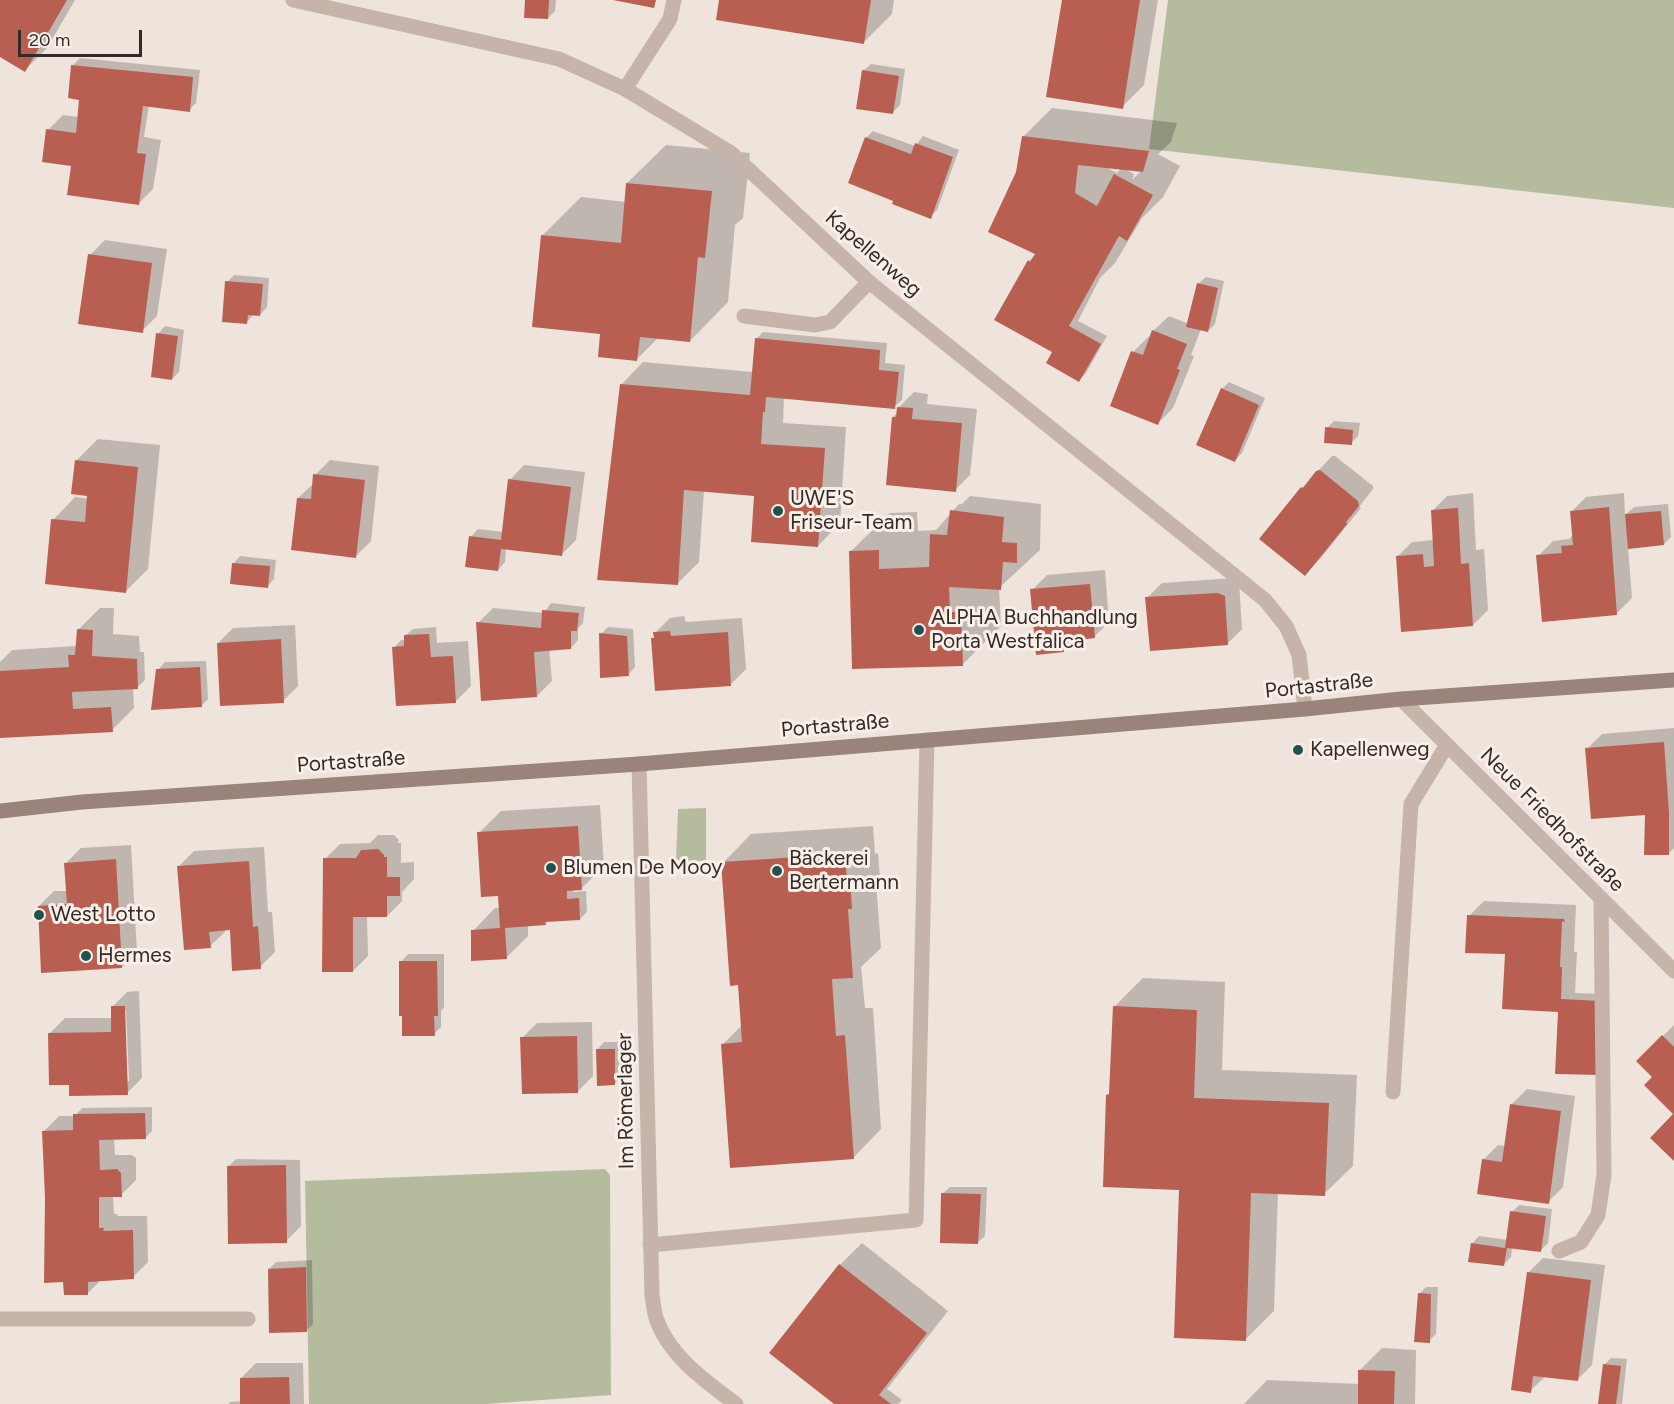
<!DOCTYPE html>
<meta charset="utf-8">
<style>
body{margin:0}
#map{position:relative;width:1674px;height:1404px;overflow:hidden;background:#efe4dc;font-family:Figtree,sans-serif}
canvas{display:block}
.scale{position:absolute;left:18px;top:30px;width:124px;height:27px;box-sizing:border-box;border:3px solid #342b28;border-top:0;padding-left:8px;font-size:18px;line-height:21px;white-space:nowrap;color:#342b28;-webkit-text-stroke:4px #f7efe8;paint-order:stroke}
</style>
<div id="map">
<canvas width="1674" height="1404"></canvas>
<div class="scale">20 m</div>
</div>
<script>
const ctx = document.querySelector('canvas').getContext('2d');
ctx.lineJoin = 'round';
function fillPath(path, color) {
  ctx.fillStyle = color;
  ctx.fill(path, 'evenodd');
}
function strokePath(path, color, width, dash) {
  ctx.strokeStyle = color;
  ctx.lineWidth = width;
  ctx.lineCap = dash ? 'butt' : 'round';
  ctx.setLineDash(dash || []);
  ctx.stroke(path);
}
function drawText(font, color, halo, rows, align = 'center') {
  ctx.font = font + ' Figtree,sans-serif';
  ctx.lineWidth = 6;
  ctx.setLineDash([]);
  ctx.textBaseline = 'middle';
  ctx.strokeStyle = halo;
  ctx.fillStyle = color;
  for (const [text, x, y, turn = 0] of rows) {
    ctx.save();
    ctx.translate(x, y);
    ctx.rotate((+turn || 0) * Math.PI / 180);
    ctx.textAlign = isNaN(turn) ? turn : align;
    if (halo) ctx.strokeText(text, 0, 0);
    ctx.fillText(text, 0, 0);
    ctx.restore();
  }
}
const green = new Path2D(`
 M 1168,0 L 1674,0 L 1674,208 L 1149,149 Z
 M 706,808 L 706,861 L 676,861 L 678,809 Z
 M 605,1169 L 610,1175 L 611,1395 L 486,1404 L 309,1404 L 305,1181 Z`);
const shadow = new Path2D(`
 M 0,0 L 75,0 L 47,48 L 25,70 L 0,55 Z
 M 527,0 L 556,0 L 555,11 L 548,18 Z
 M 721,0 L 894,0 L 892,14 L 863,43 Z
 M 1064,0 L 1158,0 L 1144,85 L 1122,107 Z
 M 80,58 L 200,70 L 196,103 L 189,110 L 149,105 L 144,137 L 161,140 L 153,189 L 138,204 L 73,165 L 48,130 L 63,115 L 78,117 L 81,98 L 73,65 Z
 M 871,64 L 905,69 L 900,105 L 893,112 L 863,71 Z
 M 1052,108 L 1177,123 L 1171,142 L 1158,154 L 1180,166 L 1163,197 L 1142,218 L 1115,263 L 1100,278 L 1078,321 L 1107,336 L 1086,373 L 1079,380 L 1054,353 L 1029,261 L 1037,253 L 1018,172 L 1023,137 ZM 1106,167 L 1122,168 L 1117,173 ZM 1125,169 L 1141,171 L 1132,180 L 1134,174 Z
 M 873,131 L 915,146 L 923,136 L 959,150 L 937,210 L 930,217 L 866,138 Z
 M 666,145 L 750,153 L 743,218 L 735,225 L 728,302 L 690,341 L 658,338 L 637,359 L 602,332 L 542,236 L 581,197 L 626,202 L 627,183 Z
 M 105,240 L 167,249 L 157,316 L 142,331 L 90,255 Z
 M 234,275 L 269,278 L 267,307 L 260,315 L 254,314 L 246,323 L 227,282 Z
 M 1206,277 L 1224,281 L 1215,324 L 1208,331 L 1201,329 L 1191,355 L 1194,356 L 1173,408 L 1158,423 L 1133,352 L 1148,337 L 1151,338 L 1154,330 L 1169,316 L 1189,324 L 1198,284 Z
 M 165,326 L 184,330 L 179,372 L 172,379 L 158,334 Z
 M 763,332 L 887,343 L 885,363 L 905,365 L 902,400 L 894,407 L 784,397 L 783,423 L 846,427 L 840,523 L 818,546 L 756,495 L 704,490 L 699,562 L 677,584 L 621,385 L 643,362 L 753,372 L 756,339 Z
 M 1229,382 L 1265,398 L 1242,453 L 1234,461 L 1222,389 Z
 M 914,392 L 928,394 L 927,404 L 977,409 L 970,475 L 955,490 L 893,417 L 898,412 L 899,407 Z
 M 1334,421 L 1360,423 L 1358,436 L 1351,443 L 1327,428 Z
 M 98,439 L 160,445 L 148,569 L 126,591 L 53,520 L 75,497 L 89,499 L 76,461 Z
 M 1332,456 L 1335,456 L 1373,486 L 1373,489 L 1359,507 L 1361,508 L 1320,559 L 1305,574 L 1302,488 Z
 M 330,460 L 379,466 L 371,541 L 356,556 L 298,498 L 314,483 L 315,475 Z
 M 524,465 L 585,472 L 576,540 L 561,555 L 506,548 L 505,562 L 498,570 L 471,537 L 478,529 L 503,532 L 510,480 Z
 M 1473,493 L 1476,550 L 1484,549 L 1488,610 L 1473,625 L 1397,557 L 1412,542 L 1434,540 L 1432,511 L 1447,496 Z
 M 1624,493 L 1625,515 L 1634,507 L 1668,504 L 1671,537 L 1664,544 L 1628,547 L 1632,598 L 1617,613 L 1538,556 L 1553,541 L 1569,539 L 1573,535 L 1571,512 L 1586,497 Z
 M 970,496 L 1041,504 L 1040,550 L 999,588 L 1001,626 L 962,665 L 851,551 L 890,513 L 917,512 L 918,531 L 936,530 L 959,504 L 962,504 Z
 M 240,556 L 276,560 L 274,579 L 267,587 L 233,564 Z
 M 1105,570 L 1109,622 L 1094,637 L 1075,639 L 1063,651 L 1032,590 L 1047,575 Z
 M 1234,578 L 1239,581 L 1242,629 L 1227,644 L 1147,598 L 1162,583 Z
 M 551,603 L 585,607 L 583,623 L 578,628 L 578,640 L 571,648 L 549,648 L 552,681 L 537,696 L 478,623 L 493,608 L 544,613 Z
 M 100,608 L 114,608 L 113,634 L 139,636 L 140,652 L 144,652 L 145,680 L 138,687 L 133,687 L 134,708 L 112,730 L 0,737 L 0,662 L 12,650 L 77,646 L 78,630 Z
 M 684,616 L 686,622 L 742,618 L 746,669 L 731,684 L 653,639 L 655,636 L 655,633 L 670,618 Z
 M 295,625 L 298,686 L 283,701 L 218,643 L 233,628 Z
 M 436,627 L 437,643 L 468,641 L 471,686 L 456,701 L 394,648 L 401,640 L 405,640 L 405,636 L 413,629 Z
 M 608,627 L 633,629 L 635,667 L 628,675 L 601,634 Z
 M 206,661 L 208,699 L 201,706 L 158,670 L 165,662 Z
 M 1674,728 L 1674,848 L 1668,854 L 1646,814 L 1587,749 L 1602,734 Z
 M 600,805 L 604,866 L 582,888 L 573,889 L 573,892 L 586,891 L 587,912 L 580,919 L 548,921 L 545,924 L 528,925 L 528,936 L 506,958 L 473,931 L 495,908 L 500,908 L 499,894 L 479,833 L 501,811 Z
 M 873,826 L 875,854 L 878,853 L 880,879 L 876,882 L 881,948 L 861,967 L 865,1008 L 873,1008 L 881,1129 L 853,1158 L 723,1044 L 743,1024 L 740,984 L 723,863 L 751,834 Z
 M 378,835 L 394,835 L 399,840 L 398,843 L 401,843 L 401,863 L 414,862 L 414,879 L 402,892 L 402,901 L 387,916 L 367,916 L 368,956 L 353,971 L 325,859 L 340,844 L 370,843 Z
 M 131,845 L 137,952 L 122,967 L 39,906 L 54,891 L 68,891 L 66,863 L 81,848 Z
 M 264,847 L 268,912 L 272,912 L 275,952 L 260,967 L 231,929 L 225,929 L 225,932 L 210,946 L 179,866 L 194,851 Z
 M 1484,901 L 1576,905 L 1574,952 L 1577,952 L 1575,993 L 1608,994 L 1607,1067 L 1506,953 L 1469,916 Z
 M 408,954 L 444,954 L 444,1007 L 441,1011 L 441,1027 L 434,1034 L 401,962 Z
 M 1143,978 L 1225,982 L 1222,1070 L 1357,1075 L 1353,1166 L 1324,1194 L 1278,1192 L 1274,1311 L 1246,1339 L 1181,1188 L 1110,1093 L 1114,1007 Z
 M 139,991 L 142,1078 L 127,1093 L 70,1083 L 50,1033 L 65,1018 L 112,1018 L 112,1007 L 127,992 ZM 123,1010 L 126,1010 L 129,1081 L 126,1081 Z
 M 592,1022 L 593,1076 L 578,1091 L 522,1038 L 537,1023 Z
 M 1674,1025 L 1674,1112 L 1654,1077 L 1638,1061 Z
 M 604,1042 L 621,1042 L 622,1076 L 615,1083 L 597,1050 Z
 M 1527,1089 L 1575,1096 L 1563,1187 L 1548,1202 L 1483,1160 L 1498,1145 L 1506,1146 L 1512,1104 Z
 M 152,1107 L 152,1131 L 145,1138 L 114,1138 L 115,1155 L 132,1155 L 136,1158 L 136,1180 L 121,1195 L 113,1196 L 114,1214 L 118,1214 L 117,1216 L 147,1216 L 148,1262 L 133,1277 L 101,1280 L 88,1293 L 65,1281 L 47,1198 L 44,1131 L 59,1116 L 75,1116 L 82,1108 Z
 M 236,1159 L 300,1160 L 301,1226 L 286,1241 L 228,1167 Z
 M 950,1187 L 987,1187 L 985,1236 L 977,1243 L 942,1194 Z
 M 1519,1205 L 1552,1209 L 1548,1243 L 1541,1250 L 1512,1247 L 1511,1257 L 1504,1264 L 1472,1244 L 1479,1236 L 1508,1240 L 1512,1212 Z
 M 862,1243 L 948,1311 L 887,1389 L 902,1400 L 898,1404 L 836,1404 L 840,1265 Z
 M 1543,1258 L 1605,1265 L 1592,1365 L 1577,1380 L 1546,1376 L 1530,1391 L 1528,1273 Z
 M 312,1260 L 313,1324 L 306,1331 L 269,1269 L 276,1262 Z
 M 1426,1287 L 1438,1287 L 1436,1334 L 1429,1341 L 1419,1294 Z
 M 1382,1348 L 1416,1350 L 1415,1404 L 1244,1404 L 1267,1380 L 1360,1384 L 1360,1370 Z
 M 1611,1358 L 1627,1359 L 1622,1404 L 1599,1404 L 1604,1365 Z
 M 256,1363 L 303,1363 L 304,1404 L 228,1404 L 230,1402 L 241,1401 L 241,1378 Z`);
const building = new Path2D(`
 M 0,0 L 67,0 L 25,72 L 0,57 Z
 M 525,0 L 549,0 L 548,19 L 524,18 Z
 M 613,0 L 656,0 L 654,8 Z
 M 719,0 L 871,0 L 864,44 L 716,20 Z
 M 1062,0 L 1140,0 L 1123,109 L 1046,97 Z
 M 71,65 L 193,77 L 190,112 L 143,106 L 137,153 L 146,154 L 139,205 L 67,195 L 71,166 L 42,162 L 46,129 L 76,133 L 79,100 L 68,98 Z
 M 862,70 L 899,76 L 893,114 L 856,109 Z
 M 1022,136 L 1149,151 L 1143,172 L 1078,165 L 1075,193 L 1097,206 L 1114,174 L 1153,195 L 1127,241 L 1119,236 L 1069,326 L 1101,344 L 1079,382 L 1046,363 L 1052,352 L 994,320 L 1028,260 L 1030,262 L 1035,254 L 988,232 L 1016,172 Z
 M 865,137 L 911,154 L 915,143 L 953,157 L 931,219 L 892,204 L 893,201 L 848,183 Z
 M 626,183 L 712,191 L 705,258 L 698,257 L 690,342 L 640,337 L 637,361 L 598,357 L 600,334 L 532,327 L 541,235 L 621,243 Z
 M 88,254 L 152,263 L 143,333 L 78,324 Z
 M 225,281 L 263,284 L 260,316 L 248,315 L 247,324 L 222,322 Z
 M 1197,283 L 1218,288 L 1208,332 L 1186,327 Z
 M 1152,330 L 1187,344 L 1177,369 L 1180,370 L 1158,425 L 1110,406 L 1131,351 L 1143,355 Z
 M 156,333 L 178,336 L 172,380 L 151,377 Z
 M 755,338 L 880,350 L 879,370 L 899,372 L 895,409 L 766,397 L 765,412 L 763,412 L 761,444 L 825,448 L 818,547 L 751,542 L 754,496 L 684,490 L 678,585 L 597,580 L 620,384 L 750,395 Z
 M 1221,388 L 1259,405 L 1235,462 L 1196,445 Z
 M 897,407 L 913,408 L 912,419 L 962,423 L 956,492 L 886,485 L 892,417 L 896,417 Z
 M 1325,427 L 1353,430 L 1352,445 L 1324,443 Z
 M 75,460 L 138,467 L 126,593 L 45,584 L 51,519 L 85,522 L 87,496 L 71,494 Z
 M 1320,470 L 1358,501 L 1359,506 L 1346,522 L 1347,524 L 1305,576 L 1259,539 L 1301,487 L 1303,488 L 1316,471 Z
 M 313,474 L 365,480 L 356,558 L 291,550 L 297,498 L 311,499 Z
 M 508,479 L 571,487 L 562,556 L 501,549 L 498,571 L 465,567 L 469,536 L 501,540 Z
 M 1609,507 L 1617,615 L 1542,622 L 1536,555 L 1562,553 L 1561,546 L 1573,545 L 1570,511 Z
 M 1458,508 L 1461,564 L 1469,563 L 1473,626 L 1401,632 L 1396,556 L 1423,554 L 1424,567 L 1434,566 L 1431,510 Z
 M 950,510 L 1004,517 L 1002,542 L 1017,543 L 1017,563 L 1003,562 L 1001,590 L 949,587 L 950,612 L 961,612 L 963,666 L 852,669 L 849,551 L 879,550 L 879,569 L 929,567 L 930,534 L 947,535 Z
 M 1661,511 L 1664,545 L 1628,549 L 1625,514 Z
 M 232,563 L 270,566 L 268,588 L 230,584 Z
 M 1090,584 L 1095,638 L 1063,642 L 1064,652 L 1036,655 L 1030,589 Z
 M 1218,593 L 1225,596 L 1228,645 L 1150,651 L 1145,597 Z
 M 542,610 L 579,613 L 577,631 L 571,631 L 571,649 L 534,652 L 537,697 L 481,701 L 476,622 L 541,628 Z
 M 77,629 L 93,630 L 92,656 L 137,659 L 138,689 L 72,692 L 73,709 L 111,707 L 113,732 L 0,738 L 0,671 L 69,667 L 68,655 L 75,655 Z
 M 670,631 L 671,636 L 728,632 L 731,686 L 655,691 L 651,638 L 654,638 L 653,632 Z
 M 599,633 L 627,636 L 629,676 L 600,678 Z
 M 429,634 L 431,657 L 453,656 L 456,703 L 396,706 L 392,647 L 404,646 L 404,635 Z
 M 281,639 L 284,703 L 220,706 L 217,643 Z
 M 200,667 L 202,707 L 151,710 L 156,669 Z
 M 1664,742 L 1669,813 L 1669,855 L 1644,855 L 1645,815 L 1591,819 L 1585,748 Z
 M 578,826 L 582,890 L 567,891 L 567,899 L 579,898 L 580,920 L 545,922 L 546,925 L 505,928 L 507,959 L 471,961 L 471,930 L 500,928 L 498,896 L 481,897 L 477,832 Z
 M 378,849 L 384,855 L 384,857 L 387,857 L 387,877 L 400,877 L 400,896 L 387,896 L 387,917 L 353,917 L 353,972 L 322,972 L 323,858 L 356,858 L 361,850 Z
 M 845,854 L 847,882 L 850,881 L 852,909 L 848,909 L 853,978 L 832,979 L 836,1036 L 845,1035 L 854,1159 L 730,1168 L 721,1044 L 742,1042 L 738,985 L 730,986 L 721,862 Z
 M 116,859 L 122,968 L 41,973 L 38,906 L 67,904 L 64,863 Z
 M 249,861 L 253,927 L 258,926 L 261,969 L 232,971 L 230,930 L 209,932 L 211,948 L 184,950 L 177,866 Z
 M 1467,915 L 1564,919 L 1565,922 L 1562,921 L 1560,967 L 1562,967 L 1561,999 L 1601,1001 L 1601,1075 L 1555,1074 L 1558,1012 L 1502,1009 L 1505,954 L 1465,953 Z
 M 399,961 L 437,961 L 438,1016 L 434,1016 L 435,1036 L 402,1036 L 402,1016 L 399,1016 Z
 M 111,1006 L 125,1006 L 128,1095 L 69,1096 L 69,1085 L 49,1085 L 48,1033 L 111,1032 Z
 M 1113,1006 L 1197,1010 L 1194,1098 L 1329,1103 L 1325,1196 L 1251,1193 L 1246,1341 L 1174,1338 L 1179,1190 L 1103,1187 L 1106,1095 L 1109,1094 Z
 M 1662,1035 L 1674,1047 L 1674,1161 L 1650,1138 L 1673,1114 L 1644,1085 L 1652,1077 L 1636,1061 Z
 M 577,1036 L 578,1093 L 522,1094 L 520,1037 Z
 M 596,1049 L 615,1049 L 615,1085 L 597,1086 Z
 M 1510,1104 L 1561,1111 L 1549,1204 L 1477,1194 L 1482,1159 L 1502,1162 Z
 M 145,1113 L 146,1139 L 99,1140 L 100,1170 L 117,1169 L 121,1173 L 122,1197 L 99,1197 L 99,1228 L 104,1228 L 103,1231 L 133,1230 L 134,1279 L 88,1282 L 88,1295 L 64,1295 L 63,1282 L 44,1283 L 45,1198 L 42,1131 L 73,1130 L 73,1114 Z
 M 286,1165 L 287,1243 L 228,1244 L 227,1166 Z
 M 941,1193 L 981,1194 L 978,1244 L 940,1243 Z
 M 1510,1211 L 1546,1216 L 1541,1252 L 1507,1248 L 1504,1266 L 1468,1262 L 1471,1243 L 1505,1248 Z
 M 839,1264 L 927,1333 L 879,1395 L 891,1404 L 834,1404 L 769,1353 Z
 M 306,1267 L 307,1332 L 269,1333 L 268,1269 Z
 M 1527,1272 L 1591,1280 L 1578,1381 L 1533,1376 L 1531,1393 L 1511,1390 Z
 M 1418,1293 L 1431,1294 L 1430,1343 L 1414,1342 Z
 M 1603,1364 L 1621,1366 L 1616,1404 L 1598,1404 Z
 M 1358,1370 L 1395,1371 L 1394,1404 L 1358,1404 Z
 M 289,1377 L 290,1404 L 240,1404 L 240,1378 Z`);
const service = new Path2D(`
 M 625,89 L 670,19 L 674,0
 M 744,316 L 815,325 L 830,322 L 869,282
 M 1393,1092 L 1411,804 L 1447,745
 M 650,1245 L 916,1220 L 927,740
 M 1559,1251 L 1581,1242 L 1598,1215 L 1604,1175 L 1601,898
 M 0,1319 L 248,1319`);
const minor = new Path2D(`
 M 293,0 L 559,59 L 625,89 L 731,153 L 869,282 L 1265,600 L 1286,626 L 1299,655 L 1305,709
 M 1401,699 L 1674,971
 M 639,764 L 652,1295 C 653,1302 654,1311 656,1318 C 669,1356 705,1381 736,1404`);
const secondary = new Path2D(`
 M 0,811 L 82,802 L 639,764 L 1305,709 L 1401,699 L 1674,680`);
const markers = [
 [778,511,6,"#22514f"],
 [919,630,6,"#22514f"],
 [1298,750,6,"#22514f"],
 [551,868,6,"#22514f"],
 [777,871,6,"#22514f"],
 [39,915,6,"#22514f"],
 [86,956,6,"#22514f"]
];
const streetNames = [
 ["Kapellenweg",873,254,41],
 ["Portastraße",1319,686,-6],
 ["Portastraße",835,726,-5],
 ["Portastraße",351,762,-4],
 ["Neue Friedhofstraße",1552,820,45],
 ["Im Römerlager",626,1101,-91]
];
const poiNames = [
 ["UWE'S",790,499],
 ["Friseur-Team",790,523],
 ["ALPHA Buchhandlung",931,618],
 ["Porta Westfalica",931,642],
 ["Kapellenweg",1310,750],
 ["Bäckerei",789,859],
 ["Bertermann",789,883],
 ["Blumen De Mooy",563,868],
 ["West Lotto",51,915],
 ["Hermes",98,956]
];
fillPath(green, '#b5bc9e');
fillPath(shadow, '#0003');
fillPath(building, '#b85f51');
strokePath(service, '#c6b3aa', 15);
strokePath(minor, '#c6b3aa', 15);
strokePath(secondary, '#99837b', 15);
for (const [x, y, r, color] of markers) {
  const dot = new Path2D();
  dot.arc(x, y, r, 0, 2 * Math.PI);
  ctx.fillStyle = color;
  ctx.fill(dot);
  strokePath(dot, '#f7efe8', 2);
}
drawText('21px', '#342b28', '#f7efe8', streetNames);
drawText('21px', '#342b28', '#f7efe8', poiNames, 'left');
</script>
